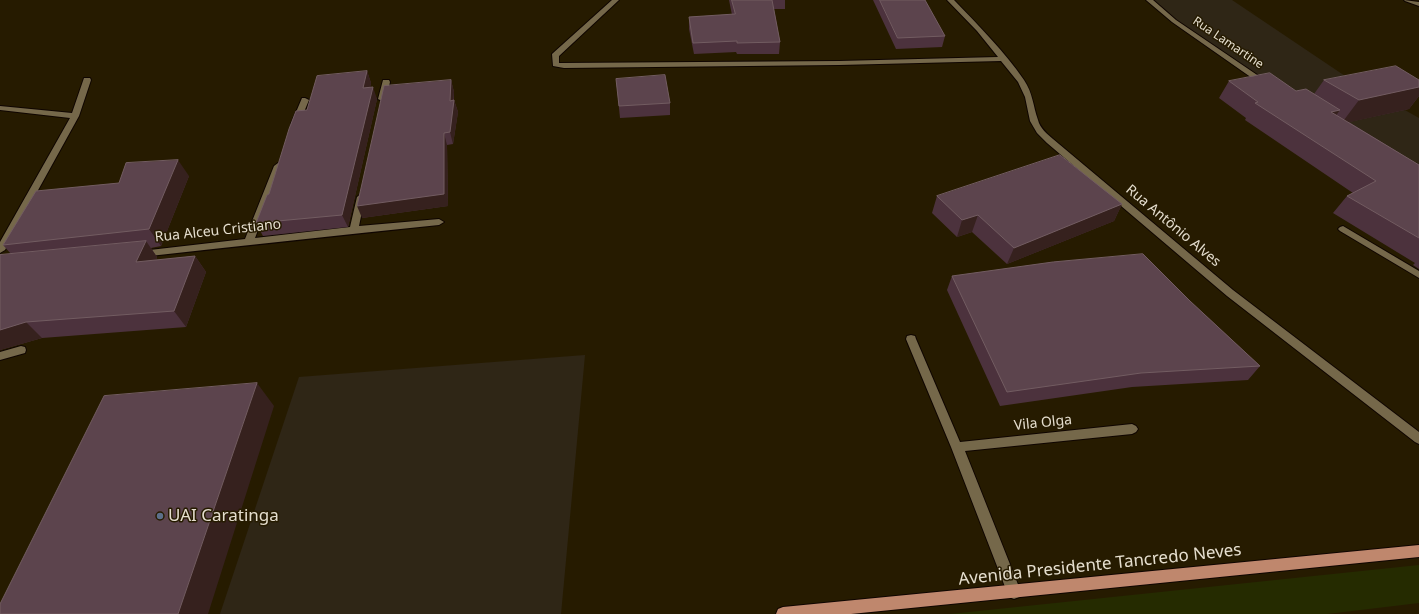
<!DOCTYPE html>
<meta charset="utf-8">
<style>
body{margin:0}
canvas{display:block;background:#261b00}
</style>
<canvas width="1419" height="614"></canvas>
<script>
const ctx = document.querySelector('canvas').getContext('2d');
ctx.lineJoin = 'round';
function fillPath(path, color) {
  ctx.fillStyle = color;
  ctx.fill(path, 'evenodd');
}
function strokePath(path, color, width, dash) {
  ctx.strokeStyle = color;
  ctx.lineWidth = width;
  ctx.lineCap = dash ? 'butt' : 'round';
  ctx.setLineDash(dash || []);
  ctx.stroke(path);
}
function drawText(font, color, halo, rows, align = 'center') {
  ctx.font = font + ' "Noto Sans",sans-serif';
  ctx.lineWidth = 3;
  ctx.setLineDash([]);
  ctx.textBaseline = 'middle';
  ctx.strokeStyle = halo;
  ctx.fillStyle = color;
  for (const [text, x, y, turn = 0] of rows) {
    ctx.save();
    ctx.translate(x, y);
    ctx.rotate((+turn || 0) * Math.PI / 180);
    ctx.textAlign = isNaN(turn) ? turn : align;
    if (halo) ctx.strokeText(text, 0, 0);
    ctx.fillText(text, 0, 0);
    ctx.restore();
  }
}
const commercial = new Path2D(`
 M 1149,0 L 1232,0 L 1348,78 L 1419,118 L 1419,177 L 1242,69 Z
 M 585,355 L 561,614 L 220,614 L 299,377 Z`);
const green = new Path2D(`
 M 1419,565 L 1419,603 L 1327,614 L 950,614 Z`);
const minor = new Path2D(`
 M 612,0 L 619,0 L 559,56 L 559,63 L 839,61 L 998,57 L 977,31 L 947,0 L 954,0 C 978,25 1005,52 1024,80 C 1033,93 1033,106 1038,120 C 1040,128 1047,134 1053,139 L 1233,290 L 1419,432 L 1419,444 L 1415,442 L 1227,296 L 1047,143 L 1037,133 L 1030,121 L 1025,97 L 1018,82 L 1001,61 L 839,65 L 564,68 L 553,66 L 552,54 Z
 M 1146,0 L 1153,0 L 1176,20 L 1269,83 L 1268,85 L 1262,85 L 1172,22 Z
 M 1404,0 L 1419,2 L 1419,6 L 1405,1 Z
 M 84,78 L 90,78 L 91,80 L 79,116 L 5,250 L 0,253 L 0,242 L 70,118 L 0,110 L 0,106 L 72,113 Z
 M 383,80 L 389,80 L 390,82 L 386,99 L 382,101 L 378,99 Z
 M 302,98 L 305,98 L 309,100 L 299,124 L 298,126 L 292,126 L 291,124 Z
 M 278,163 L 282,166 L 255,238 L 350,227 L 357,197 L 361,194 L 365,197 L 359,226 L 439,219 L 444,222 L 439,225 C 339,235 240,246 141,257 L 138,256 L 136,254 L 141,251 L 245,239 L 274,166 Z
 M 1343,226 L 1419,271 L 1419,278 L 1340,231 L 1338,229 L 1340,227 Z
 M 911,335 L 915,336 L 916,339 L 960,442 L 1132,424 L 1136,426 L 1138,429 L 1136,432 L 1132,434 L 965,451 L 1021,592 L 1019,597 L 1014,599 L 1009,597 L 1007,592 L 951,447 L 906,339 L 907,336 Z
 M 21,346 L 25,347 L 26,350 L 25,353 L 0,360 L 0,352 Z`);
const major = new Path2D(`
 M 1419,545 L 1419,557 L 851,614 L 776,614 L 778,609 L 783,607 Z`);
const wall = new Path2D(`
 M 729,0 L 785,0 L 785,9 L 774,9 L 780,42 L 779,54 L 737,54 L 736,52 L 694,54 L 689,29 L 689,17 L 732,15 Z
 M 873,0 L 925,0 L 945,36 L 942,47 L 896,49 Z
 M 367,71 L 371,83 L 370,87 L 377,99 L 348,227 L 263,236 L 256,223 L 307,110 Z
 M 616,79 L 670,103 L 670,115 L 620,118 Z
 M 451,80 L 454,92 L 454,100 L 458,112 L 453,144 L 447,145 L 448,206 L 362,218 Z
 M 1324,80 L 1419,87 L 1419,96 L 1409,109 L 1349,122 L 1419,165 L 1419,269 L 1413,265 L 1415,263 L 1333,213 L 1347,196 L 1353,193 L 1245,120 L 1246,118 L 1219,98 L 1229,81 L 1314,94 Z
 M 189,176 L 161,246 L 151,248 L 157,257 L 156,260 L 195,256 L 206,272 L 186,327 L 42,338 L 0,350 L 0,255 L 11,254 L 3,245 Z
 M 937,196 L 1122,204 L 1114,221 L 1007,264 L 972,232 L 957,237 L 932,213 Z
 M 952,276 L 1190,301 L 1260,366 L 1248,380 L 1132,387 L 1000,406 L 947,290 Z`);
const shadedWall = new Path2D(`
 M 367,71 L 371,83 L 368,100 L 363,88 Z
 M 451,80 L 454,92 L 453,107 L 454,100 L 458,112 L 453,144 L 450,132 L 450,101 Z
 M 373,87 L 377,99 L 348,227 L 342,215 Z
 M 1419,87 L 1419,96 L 1409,109 L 1341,124 L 1359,100 Z
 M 1340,110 L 1328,127 L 1331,112 Z
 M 444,133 L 447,145 L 448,206 L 362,218 L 357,206 Z
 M 178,160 L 189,176 L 161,246 L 149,229 Z
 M 1122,204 L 1114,221 L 1007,264 L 1014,248 Z
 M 978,215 L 972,232 L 957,237 L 962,220 Z
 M 146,241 L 157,257 L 149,278 L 136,262 Z
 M 195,256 L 206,272 L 186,327 L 174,311 Z
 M 26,322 L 42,338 L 0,350 L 0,330 Z
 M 257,383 L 274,406 L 208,614 L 178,614 Z`);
const building = new Path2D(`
 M 732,0 L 772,0 L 780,42 L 737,43 L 737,41 L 693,43 L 689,17 L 735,14 Z
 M 880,0 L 925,0 L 945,36 L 898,38 Z
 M 1396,66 L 1419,80 L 1419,87 L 1359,100 L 1324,80 Z
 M 367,71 L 363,88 L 373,87 L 342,215 L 256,223 L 267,195 L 269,194 L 289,129 L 296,111 L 307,110 L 317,76 Z
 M 1270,73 L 1296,91 L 1306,89 L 1340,110 L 1331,112 L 1419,165 L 1419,238 L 1347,196 L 1376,181 L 1255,103 L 1258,102 L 1229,81 Z
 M 665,75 L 670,103 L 619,106 L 616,79 Z
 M 451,80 L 450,101 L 454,100 L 450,132 L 444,133 L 444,194 L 357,206 L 384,86 Z
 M 1060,155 L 1122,204 L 1014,248 L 978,215 L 962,220 L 937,196 Z
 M 178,160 L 149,229 L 3,245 L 36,191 L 119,183 L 126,163 Z
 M 146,241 L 136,262 L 195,256 L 174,311 L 26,322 L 0,330 L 0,255 Z
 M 1143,254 L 1190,301 L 1260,366 L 1141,373 L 1007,392 L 952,276 L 1053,262 Z
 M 257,383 L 178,614 L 0,614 L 0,604 L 104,396 Z`);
const markers = [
 [160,516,4,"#5c6f8a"]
];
const farStreetnames = [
 ["Rua Lamartine",1228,43,34]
];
const streetNames = [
 ["Rua Antônio Alves",1173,226,40],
 ["Rua Alceu Cristiano",218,231,-6],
 ["Vila Olga",1043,423,-6]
];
const nearPoinames = [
 ["UAI Caratinga",168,516]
];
const nearStreetnames = [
 ["Avenida Presidente Tancredo Neves",1100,565,-6]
];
fillPath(commercial, '#2f2616');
fillPath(green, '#252b00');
strokePath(minor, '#0f0500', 2);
strokePath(major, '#0f0500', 2);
fillPath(minor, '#75684a');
fillPath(major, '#bf876d');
fillPath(wall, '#4c323d');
fillPath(shadedWall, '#36211e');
fillPath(building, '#5c444d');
strokePath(building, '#725c61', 1);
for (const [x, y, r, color] of markers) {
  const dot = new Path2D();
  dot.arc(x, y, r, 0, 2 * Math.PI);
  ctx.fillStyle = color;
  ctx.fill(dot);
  strokePath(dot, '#261b00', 1.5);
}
drawText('12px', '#e5dece', '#261b00', farStreetnames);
drawText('14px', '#e5dece', '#261b00', streetNames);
drawText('17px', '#e5dece', '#261b00', nearPoinames, 'left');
drawText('17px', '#e5dece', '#261b00', nearStreetnames);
</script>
